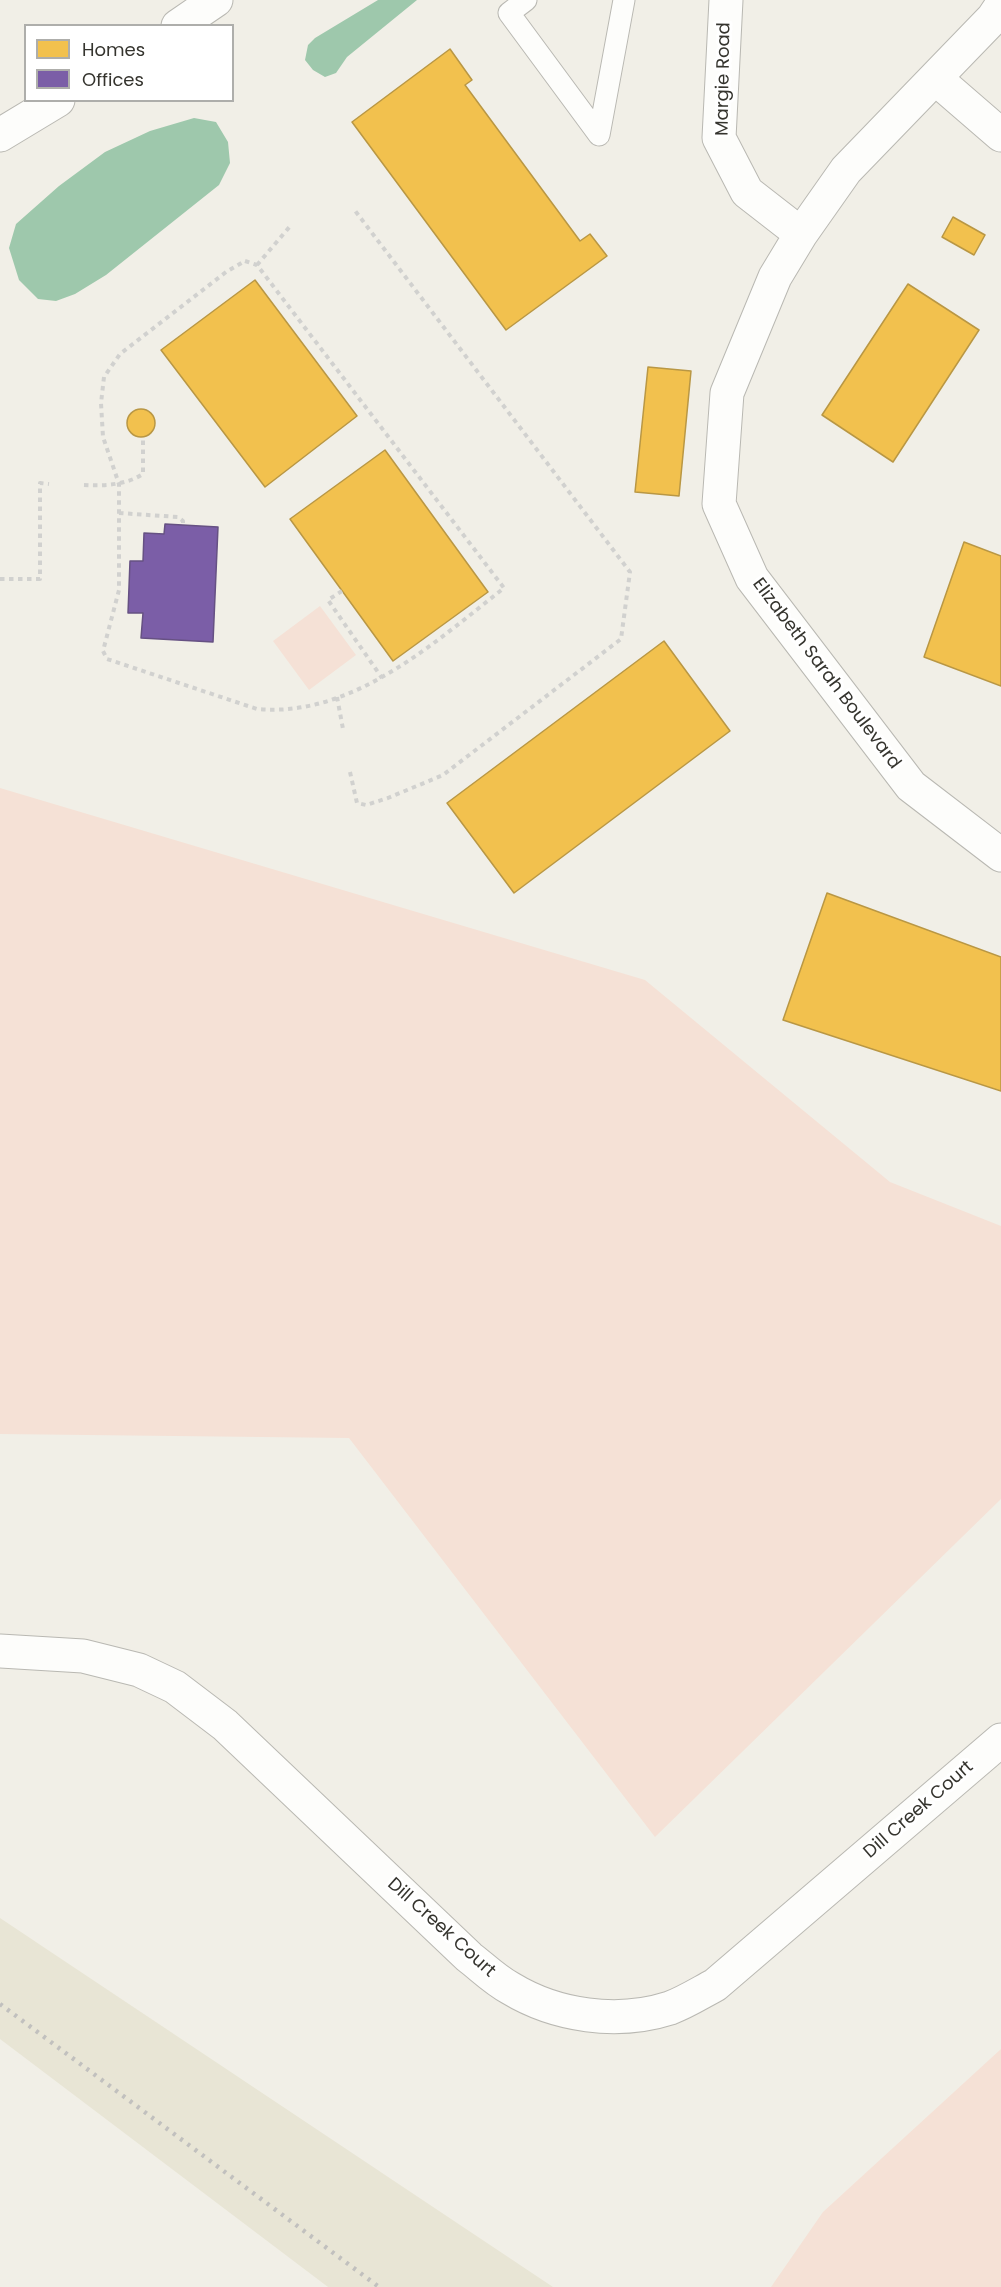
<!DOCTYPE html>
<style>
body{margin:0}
#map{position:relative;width:1001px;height:2287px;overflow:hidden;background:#f1efe7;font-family:Poppins,sans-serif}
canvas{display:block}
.legend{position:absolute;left:24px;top:24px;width:210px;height:78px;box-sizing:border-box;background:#fff;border:2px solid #aeaeab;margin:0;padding:8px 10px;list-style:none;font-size:18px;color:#35342e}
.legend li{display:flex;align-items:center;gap:12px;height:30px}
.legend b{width:30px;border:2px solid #aeaeab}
</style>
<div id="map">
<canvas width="1001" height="2287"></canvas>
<ul class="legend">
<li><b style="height:16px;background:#f2c14e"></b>Homes</li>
<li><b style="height:16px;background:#7b5ea7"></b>Offices</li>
</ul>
</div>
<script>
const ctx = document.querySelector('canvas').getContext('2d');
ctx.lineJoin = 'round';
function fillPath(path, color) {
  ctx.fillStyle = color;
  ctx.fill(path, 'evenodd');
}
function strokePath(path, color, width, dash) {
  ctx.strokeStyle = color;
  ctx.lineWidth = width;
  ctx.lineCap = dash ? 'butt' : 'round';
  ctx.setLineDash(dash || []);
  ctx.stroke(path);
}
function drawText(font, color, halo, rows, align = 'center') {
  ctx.font = font + ' Poppins,sans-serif';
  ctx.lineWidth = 6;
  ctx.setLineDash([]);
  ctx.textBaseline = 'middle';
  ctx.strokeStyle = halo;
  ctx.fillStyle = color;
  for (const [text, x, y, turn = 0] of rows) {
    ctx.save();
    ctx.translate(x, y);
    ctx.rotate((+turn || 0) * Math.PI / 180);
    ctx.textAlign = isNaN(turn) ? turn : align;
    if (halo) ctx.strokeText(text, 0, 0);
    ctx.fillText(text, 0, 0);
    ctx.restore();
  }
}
const built = new Path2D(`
 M 0,1918 L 553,2287 L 328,2287 L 0,2039 Z`);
const green = new Path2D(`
 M 320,606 L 356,655 L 309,690 L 273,641 Z
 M 0,788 L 645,980 L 890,1182 L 1001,1226 L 1001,1499 L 655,1837 L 349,1438 L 0,1434 Z
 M 1001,2049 L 1001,2287 L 771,2287 L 823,2212 Z`);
const water = new Path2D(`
 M 378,0 L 417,0 L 347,57 L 336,73 L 325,77 L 313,70 L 305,60 L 308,45 L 315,38 Z
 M 194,118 L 216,122 L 228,142 L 230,163 L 219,185 L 106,275 L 75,294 L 56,301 L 38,299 L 19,280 L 9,248 L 16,224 L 59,186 L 105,152 L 150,131 Z`);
const homes = new Path2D(`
 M 450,49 L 472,80 L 465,85 L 580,241 L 590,234 L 607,256 L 506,330 L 352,122 Z
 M 953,217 L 985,235 L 974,255 L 942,237 Z
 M 255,280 L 357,416 L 265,487 L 161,350 Z
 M 908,284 L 979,330 L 893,462 L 822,415 Z
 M 648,367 L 691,371 L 679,496 L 635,492 Z
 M127 423a14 14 0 1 1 28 0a14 14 0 1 1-28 0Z
 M 385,450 L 488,592 L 393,661 L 290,519 Z
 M 964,542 L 1001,556 L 1001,686 L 924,657 Z
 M 664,641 L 730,731 L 514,893 L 447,803 Z
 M 827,893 L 1001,957 L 1001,1091 L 783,1020 Z`);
const offices = new Path2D(`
 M 165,524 L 218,527 L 213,642 L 141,638 L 143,613 L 128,613 L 130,561 L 143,561 L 144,533 L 164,534 Z`);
const path = new Path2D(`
 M 245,261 L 257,265 L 504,588 C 434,643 352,718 257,709 L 107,659 L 103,651 L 119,590 L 119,484 L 103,437 L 101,403 L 104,377 L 120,354 L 226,272 Z
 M 257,265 L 292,224
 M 84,485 C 104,486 126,485 143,474 L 143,436
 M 119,513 L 178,517 L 183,521 L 183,525
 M 0,579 L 40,579 L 40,483 L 49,484
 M 342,591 L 328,600 L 382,678
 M 337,697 L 343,729
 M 350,772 L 357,803 L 366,805 L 388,798 L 443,775 L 621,639 L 630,572 L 353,208`);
const lane = new Path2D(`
 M 526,0 L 509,13 L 599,135 L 624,0`);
const street = new Path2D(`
 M 726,0 L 719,138 L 747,192 L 801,234
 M 1001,6 L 993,18 L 846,170 L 801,234 L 775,277 L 727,393 L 719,504 L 752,578 L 911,786 L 1001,855
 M 935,78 L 1001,135
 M 0,1651 L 83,1656 L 139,1670 L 175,1687 L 225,1725 L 469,1957 C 482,1967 495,1980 510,1988 C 556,2016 617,2025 670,2008 C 686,2002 700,1993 715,1985 L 1001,1740`);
const secondary = new Path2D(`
 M 178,26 L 216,0
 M 0,135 L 58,100`);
const rail = new Path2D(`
 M 0,2004 L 379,2287`);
const streetNames = [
 ["Margie Road",724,79,-89],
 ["Elizabeth Sarah Boulevard",826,674,53],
 ["Dill Creek Court",919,1810,-41],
 ["Dill Creek Court",441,1928,42]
];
fillPath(built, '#e8e5d5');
fillPath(green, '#f5e1d6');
fillPath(water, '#9ec8ac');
fillPath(homes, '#f2c14e');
strokePath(homes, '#b99744', 1.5);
fillPath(offices, '#7b5ea7');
strokePath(offices, '#665183', 1.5);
strokePath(lane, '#b9b8b2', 23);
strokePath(street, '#b9b8b2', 35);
strokePath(secondary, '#b9b8b2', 35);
strokePath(path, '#d1d1cf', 4, [4.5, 4.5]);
strokePath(lane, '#fdfdfb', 21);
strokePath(street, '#fdfdfb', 33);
strokePath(secondary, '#fdfdfb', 33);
strokePath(rail, '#c1c0be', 4.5, [3, 6]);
drawText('18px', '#35342e', '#fff', streetNames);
</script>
